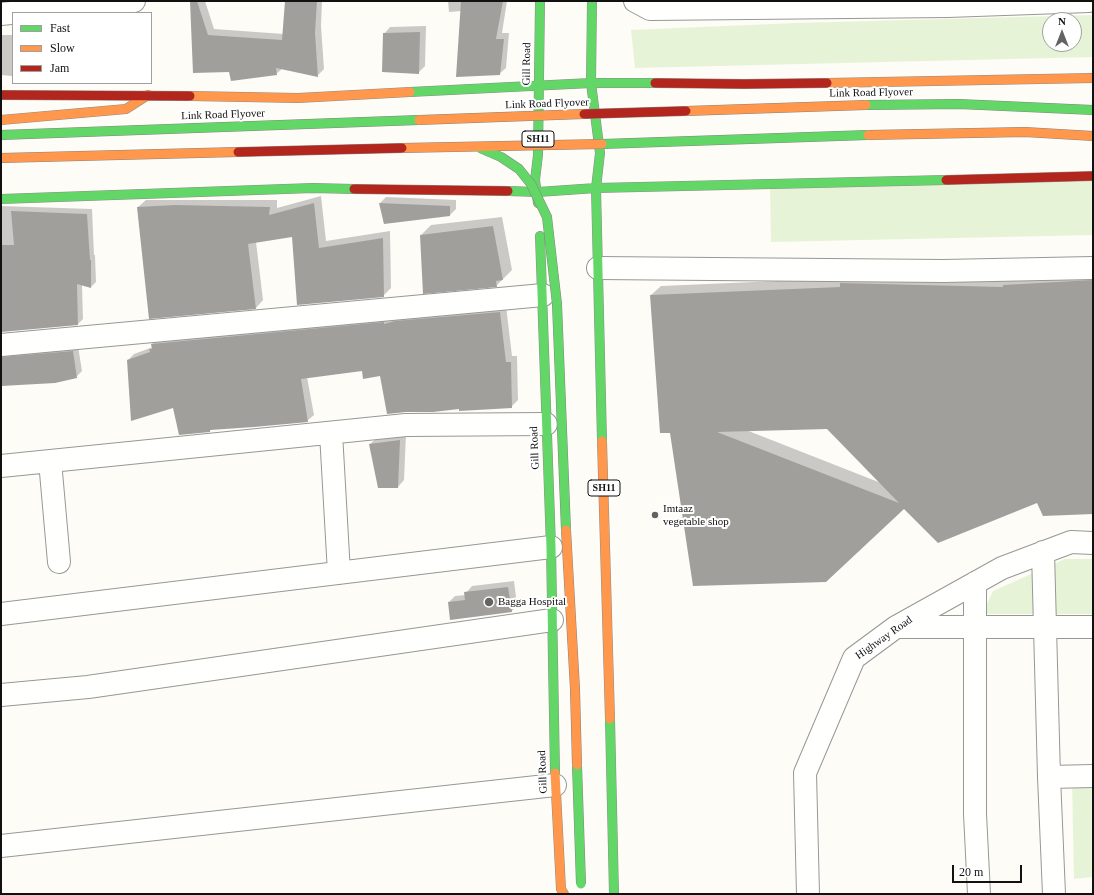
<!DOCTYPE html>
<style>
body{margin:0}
#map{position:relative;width:1094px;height:895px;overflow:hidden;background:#fdfcf7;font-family:"Times New Roman",serif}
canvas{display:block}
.frame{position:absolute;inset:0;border:2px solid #111;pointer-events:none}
.legend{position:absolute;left:12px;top:12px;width:140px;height:72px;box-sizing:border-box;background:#fff;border:1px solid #a0a0a0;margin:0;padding:5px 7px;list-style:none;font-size:12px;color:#111}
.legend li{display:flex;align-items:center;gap:8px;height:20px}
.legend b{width:20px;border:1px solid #a0a0a0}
.north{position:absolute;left:1042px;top:12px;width:40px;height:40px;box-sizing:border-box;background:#fff;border:1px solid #a0a0a0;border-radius:50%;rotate:0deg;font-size:11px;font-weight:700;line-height:16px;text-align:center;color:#111}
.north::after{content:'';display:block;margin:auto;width:14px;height:18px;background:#646362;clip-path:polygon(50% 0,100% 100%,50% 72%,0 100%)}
.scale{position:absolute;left:952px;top:865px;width:70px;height:18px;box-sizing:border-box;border:2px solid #111;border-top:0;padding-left:5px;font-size:12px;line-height:14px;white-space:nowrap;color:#111;-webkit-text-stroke:3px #fff;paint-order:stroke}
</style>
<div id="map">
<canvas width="1094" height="895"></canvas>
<div class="frame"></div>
<ul class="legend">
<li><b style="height:5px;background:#63d668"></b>Fast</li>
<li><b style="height:5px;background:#ff974d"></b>Slow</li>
<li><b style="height:5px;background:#b3261e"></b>Jam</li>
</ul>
<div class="north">N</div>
<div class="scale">20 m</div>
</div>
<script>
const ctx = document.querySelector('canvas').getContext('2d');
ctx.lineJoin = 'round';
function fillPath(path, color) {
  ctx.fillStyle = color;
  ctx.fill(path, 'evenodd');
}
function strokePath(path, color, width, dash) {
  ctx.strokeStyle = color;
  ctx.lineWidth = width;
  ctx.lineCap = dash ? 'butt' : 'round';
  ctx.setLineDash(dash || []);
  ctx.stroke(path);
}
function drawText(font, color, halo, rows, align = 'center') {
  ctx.font = font + ' "Times New Roman",serif';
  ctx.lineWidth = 4;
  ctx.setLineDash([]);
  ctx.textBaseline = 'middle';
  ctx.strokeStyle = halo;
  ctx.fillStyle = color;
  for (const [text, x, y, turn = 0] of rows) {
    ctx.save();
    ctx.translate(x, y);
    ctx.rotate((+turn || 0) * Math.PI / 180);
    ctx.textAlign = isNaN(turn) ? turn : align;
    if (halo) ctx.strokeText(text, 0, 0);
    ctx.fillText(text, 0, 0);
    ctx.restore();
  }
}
const green = new Path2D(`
 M 1093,15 L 1093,57 L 635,68 L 631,30 L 796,23 ZM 1050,20 L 1074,20 L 1074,44 L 1050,44 Z
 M 1093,175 L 1093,235 L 771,242 L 770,182 Z
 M 1065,559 L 1093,559 L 1093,614 L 982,614 L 993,591 Z
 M 1093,778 L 1093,877 L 1074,879 L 1072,780 Z`);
const shadow = new Path2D(`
 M 191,1 L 205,1 L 214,29 L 284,34 L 286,1 L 322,1 L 321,26 L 324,69 L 318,75 L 282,69 L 276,74 L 230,71 L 194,72 Z
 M 448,1 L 507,1 L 502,33 L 509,33 L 506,68 L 499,74 L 461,11 L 449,12 Z
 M 426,26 L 425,66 L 418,73 L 384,34 L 390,27 Z
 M 1,35 L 13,35 L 13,75 L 12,76 L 1,75 Z
 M 321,196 L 326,241 L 390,231 L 391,288 L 383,296 L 293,236 L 256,242 L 263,300 L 256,308 L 138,207 L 146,200 L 277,200 L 277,208 Z
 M 386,197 L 456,200 L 456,209 L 450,215 L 384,223 L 380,203 Z
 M 1,206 L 92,209 L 94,255 L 95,255 L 96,282 L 91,287 L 82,285 L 83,319 L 78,324 L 1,331 Z
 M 502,217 L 512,270 L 496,286 L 421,235 L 431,225 Z
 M 1093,272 L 1093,513 L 1038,502 L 904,508 L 694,585 L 651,295 L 661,286 L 847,278 ZM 827,428 L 881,483 L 746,430 Z
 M 506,306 L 512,356 L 517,356 L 518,400 L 511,407 L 460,408 L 381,375 L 363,370 L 307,377 L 314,415 L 307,421 L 213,428 L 210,431 L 173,407 L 128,360 L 134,354 L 153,347 L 152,344 L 158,338 Z
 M 78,346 L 82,371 L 76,377 L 1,386 L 1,351 Z
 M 406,434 L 404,480 L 398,487 L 370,444 L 377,438 Z
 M 514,581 L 517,605 L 511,612 L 449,602 L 455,596 L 466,595 L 466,593 L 472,586 Z`);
const building = new Path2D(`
 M 190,1 L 197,1 L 208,35 L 282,40 L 285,1 L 317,1 L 315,33 L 318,77 L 276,68 L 277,75 L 231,81 L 229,72 L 193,73 Z
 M 461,1 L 503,1 L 496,39 L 504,39 L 500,75 L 456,77 Z
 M 420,32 L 419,74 L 382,72 L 383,33 Z
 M 314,203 L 319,248 L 383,238 L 384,297 L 297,305 L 292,237 L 248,244 L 256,309 L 149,319 L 137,207 L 175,205 L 270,207 L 269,215 Z
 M 379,203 L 450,206 L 450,216 L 384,224 Z
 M 11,211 L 87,214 L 90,260 L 91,260 L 91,288 L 77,284 L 78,325 L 1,332 L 1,245 L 14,245 Z
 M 493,226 L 503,280 L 496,281 L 497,287 L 423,294 L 420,235 Z
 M 1093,280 L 1093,514 L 1043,516 L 1037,503 L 938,543 L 904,509 L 826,582 L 693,586 L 670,433 L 660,433 L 650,295 L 840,287 L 840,283 L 1003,287 L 1003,285 ZM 827,429 L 899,503 L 717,432 Z
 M 500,312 L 506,362 L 511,362 L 512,408 L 459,411 L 459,409 L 433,412 L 406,412 L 387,414 L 380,376 L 363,379 L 362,371 L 301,379 L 308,422 L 254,427 L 210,430 L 210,432 L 179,435 L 173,408 L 131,421 L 127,360 L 150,352 L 149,349 L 152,349 L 151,344 L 384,322 L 384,324 L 395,321 Z
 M 73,351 L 77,378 L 55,383 L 1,386 L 1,357 Z
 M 400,440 L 398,488 L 378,488 L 369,444 Z
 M 508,587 L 512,612 L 450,620 L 448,602 L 465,600 L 464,592 Z`);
const street = new Path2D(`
 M 635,1 L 650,9 L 948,6 L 1089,1
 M 1,14 L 134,1
 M 598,268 L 943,271 L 1093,268
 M 1,345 L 543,295
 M 331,433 L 339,573
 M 50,461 L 59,562
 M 1,466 L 406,425 L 546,424
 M 1043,552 L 1049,777 L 1054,894
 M 975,583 L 975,814 L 979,894
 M 1,614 L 551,547
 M 897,627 L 1093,627
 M 1,695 L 88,687 L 552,620
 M 1049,777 L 1093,776
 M 1,846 L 555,785
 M 808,894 L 805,773 L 854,658 L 896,627 L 1002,568 L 1071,542 L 1093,543`);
const fast = new Path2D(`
 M 592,1 L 591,83 L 600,153 L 596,188 L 602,441
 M 410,92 L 591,83 L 655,83
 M 508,191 L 538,192 L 596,188 L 946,180
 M 1,199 L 313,188 L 354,189
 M 538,203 L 535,180 L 538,155 L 540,1
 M 540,236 L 551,547 L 555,773
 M 610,719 L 614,894`);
const slow = new Path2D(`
 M 827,83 L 1093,78
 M 190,96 L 298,98 L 410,92
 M 1,120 L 126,109 L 148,95
 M 602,441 L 610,719
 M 555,773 L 561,889 L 564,894`);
const jam = new Path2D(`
 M 655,83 L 744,84 L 827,83
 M 1,95 L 190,96
 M 946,180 L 1093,176
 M 354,189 L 508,191`);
const fastBridge = new Path2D(`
 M 866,105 L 959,104 L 1093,110
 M 1,135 L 419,120
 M 602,144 L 868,135
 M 480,148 L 501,157 L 519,169 L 531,184 L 547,217 L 557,304 L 566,530
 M 577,765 L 581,884`);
const slowBridge = new Path2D(`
 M 686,111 L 866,105
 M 419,120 L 584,114
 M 868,135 L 1025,132 L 1093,136
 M 402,148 L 602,144
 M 1,158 L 238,152
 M 566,530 L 575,689 L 577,765`);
const jamBridge = new Path2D(`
 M 584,114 L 686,111
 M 238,152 L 402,148`);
const markers = [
 [655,515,4,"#646362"],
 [489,602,5,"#646362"]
];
const shields = [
 [538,139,32],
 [604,488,32]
];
const shieldNames = [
 ["SH11",538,139],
 ["SH11",604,488]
];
const streetNames = [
 ["Gill Road",527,64,-89],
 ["Link Road Flyover",871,93,-1],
 ["Link Road Flyover",547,104,-2],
 ["Link Road Flyover",223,115,-2],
 ["Gill Road",535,448,-92],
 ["Highway Road",884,638,-35],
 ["Gill Road",543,772,-92]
];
const poiNames = [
 ["Imtaaz",663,509],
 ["vegetable shop",663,522],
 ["Bagga Hospital",498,602]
];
fillPath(green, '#e7f3d7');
fillPath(shadow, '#0003');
fillPath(building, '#a19f9c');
strokePath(street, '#979795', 24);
strokePath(fast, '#8e8d8b', 10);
strokePath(slow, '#8e8d8b', 10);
strokePath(jam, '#8e8d8b', 10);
strokePath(street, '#fffffe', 22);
strokePath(fast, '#63d668', 9);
strokePath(slow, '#ff974d', 9);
strokePath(jam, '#b3261e', 9);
strokePath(fastBridge, '#858482', 10, []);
strokePath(slowBridge, '#858482', 10, []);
strokePath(jamBridge, '#858482', 10, []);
strokePath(fastBridge, '#63d668', 9);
strokePath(slowBridge, '#ff974d', 9);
strokePath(jamBridge, '#b3261e', 9);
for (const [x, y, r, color] of markers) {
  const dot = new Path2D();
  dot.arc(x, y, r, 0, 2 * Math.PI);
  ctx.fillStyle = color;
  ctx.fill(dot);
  strokePath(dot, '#fff', 1.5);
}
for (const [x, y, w] of shields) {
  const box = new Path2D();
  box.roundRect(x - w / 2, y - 8, w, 16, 3);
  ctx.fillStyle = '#fff';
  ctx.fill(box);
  strokePath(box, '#111', 1);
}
drawText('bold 10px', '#111', null, shieldNames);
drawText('11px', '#111', '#fff', streetNames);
drawText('11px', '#111', '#fff', poiNames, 'left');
</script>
